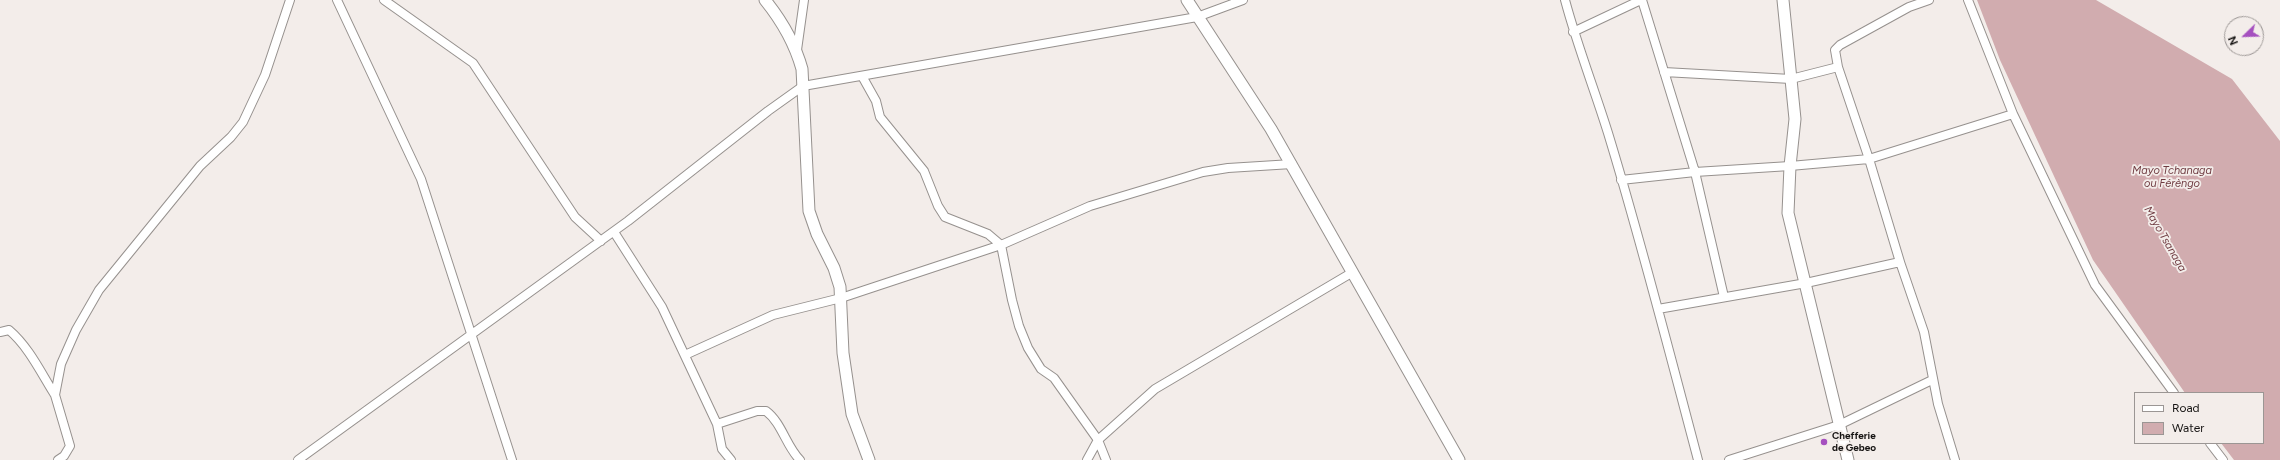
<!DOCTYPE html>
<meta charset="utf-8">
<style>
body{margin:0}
#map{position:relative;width:2280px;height:460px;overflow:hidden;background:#f3edea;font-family:Figtree,sans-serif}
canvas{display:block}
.legend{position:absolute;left:2134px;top:392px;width:130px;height:52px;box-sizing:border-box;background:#f3edea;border:1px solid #9b9694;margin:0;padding:5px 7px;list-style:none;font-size:12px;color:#161413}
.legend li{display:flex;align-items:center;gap:8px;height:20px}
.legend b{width:20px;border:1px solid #9b9694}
.north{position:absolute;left:2224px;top:16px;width:40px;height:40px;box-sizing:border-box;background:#f3edea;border:1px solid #9b9694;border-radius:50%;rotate:247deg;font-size:11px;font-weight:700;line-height:16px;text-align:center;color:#161413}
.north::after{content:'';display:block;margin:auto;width:14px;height:18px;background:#a550bf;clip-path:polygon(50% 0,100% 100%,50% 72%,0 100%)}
</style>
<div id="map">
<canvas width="2280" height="460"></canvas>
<ul class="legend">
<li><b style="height:5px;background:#fff"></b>Road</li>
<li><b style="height:11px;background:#d1acaf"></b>Water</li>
</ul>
<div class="north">N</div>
</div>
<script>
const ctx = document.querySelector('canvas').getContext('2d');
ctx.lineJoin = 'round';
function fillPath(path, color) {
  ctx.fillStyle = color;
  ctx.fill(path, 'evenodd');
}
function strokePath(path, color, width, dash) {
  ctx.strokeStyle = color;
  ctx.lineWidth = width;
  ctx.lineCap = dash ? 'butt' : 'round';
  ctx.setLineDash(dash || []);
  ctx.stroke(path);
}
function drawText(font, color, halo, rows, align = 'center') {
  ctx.font = font + ' Figtree,sans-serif';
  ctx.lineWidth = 3.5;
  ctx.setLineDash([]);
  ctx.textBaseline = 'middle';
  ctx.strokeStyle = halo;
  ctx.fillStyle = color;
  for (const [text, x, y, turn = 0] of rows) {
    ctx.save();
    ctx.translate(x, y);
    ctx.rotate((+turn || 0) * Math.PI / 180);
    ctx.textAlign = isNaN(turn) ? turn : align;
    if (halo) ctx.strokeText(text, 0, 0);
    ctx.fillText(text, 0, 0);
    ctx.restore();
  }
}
const water = new Path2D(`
 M 1977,0 L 2096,0 L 2232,79 L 2280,141 L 2280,460 L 2234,460 L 2221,443 L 2263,443 L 2263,393 L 2185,393 L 2093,260 L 2000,60 Z`);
const street = new Path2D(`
 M 337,0 L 421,179 L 512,460
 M 384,0 L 473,63 L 575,217 L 601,241
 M 1565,0 C 1577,45 1594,88 1608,133 C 1641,241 1669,351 1698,460
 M 1642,0 L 1695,172 L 1790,166 L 1869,159 L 2013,114 L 1968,0
 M 1573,32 L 1641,0
 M 797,50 L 804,0
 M 1664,72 L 1791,79 L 1838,67
 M 862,76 L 876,101 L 880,117 L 924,171 L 938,206 L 945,217 L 988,234 L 1001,245 L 1012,300 L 1019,326 L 1028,348 L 1041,369 L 1054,378 L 1098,440 L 1106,460
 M 2013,114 L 2095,285 L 2174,393
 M 1621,180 L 1695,172 L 1724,297
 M 614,232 L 662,307 L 717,424 L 722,449 L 731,460
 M 1900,262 L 1869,159 L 1838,67 L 1835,50 L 1840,45 L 1909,7 L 1929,0
 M 1658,309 L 1806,283 L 1900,262 L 1924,332 L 1938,404 L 1955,460
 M 0,332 L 9,330 C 29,347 41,373 55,395
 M 685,355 L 773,315 L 841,298 L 1001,245 L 1090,206 L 1203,172 L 1228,168 L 1292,164
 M 717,424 L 757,411 L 766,411 C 782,423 786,446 800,460
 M 2210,443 L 2223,460
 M 58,460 L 64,456 L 70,446 L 55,395 L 61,364 L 76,330 L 99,290 L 200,166 L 231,137 L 243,122 L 265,75 L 290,0
 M 298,460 L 628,221 L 768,111 L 803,86 L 1197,17 L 1243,0
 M 1087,460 L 1098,440 L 1155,389 L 1353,272
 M 1729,460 L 1839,425 L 1932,380`);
const secondary = new Path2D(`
 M 765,0 C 782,21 795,44 802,69 L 809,211 L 817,234 L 834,268 L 840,287 L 843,353 L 852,414 L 869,460
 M 1187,0 L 1271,129 L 1459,460
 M 1783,0 L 1795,119 L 1790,166 L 1788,213 L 1848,460`);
const markers = [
 [1824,442,4,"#a550bf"]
];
const poiNames = [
 ["Chefferie",1832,436],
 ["de Gebeo",1832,448]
];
const waterNames = [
 ["Mayo Tchanaga",2172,171],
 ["ou Férèngo",2172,184],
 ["Mayo Tsanaga",2165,239,60]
];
fillPath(water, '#d1acaf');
strokePath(street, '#96918e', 10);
strokePath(secondary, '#96918e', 13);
strokePath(street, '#fff', 8);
strokePath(secondary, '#fff', 11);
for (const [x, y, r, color] of markers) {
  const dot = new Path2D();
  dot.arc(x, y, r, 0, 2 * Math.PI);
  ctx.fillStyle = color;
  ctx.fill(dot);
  strokePath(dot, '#f3edea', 1.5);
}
drawText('bold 10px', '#161413', '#f3edea', poiNames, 'left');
drawText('italic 11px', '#6f3b41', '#f3edea', waterNames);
</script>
